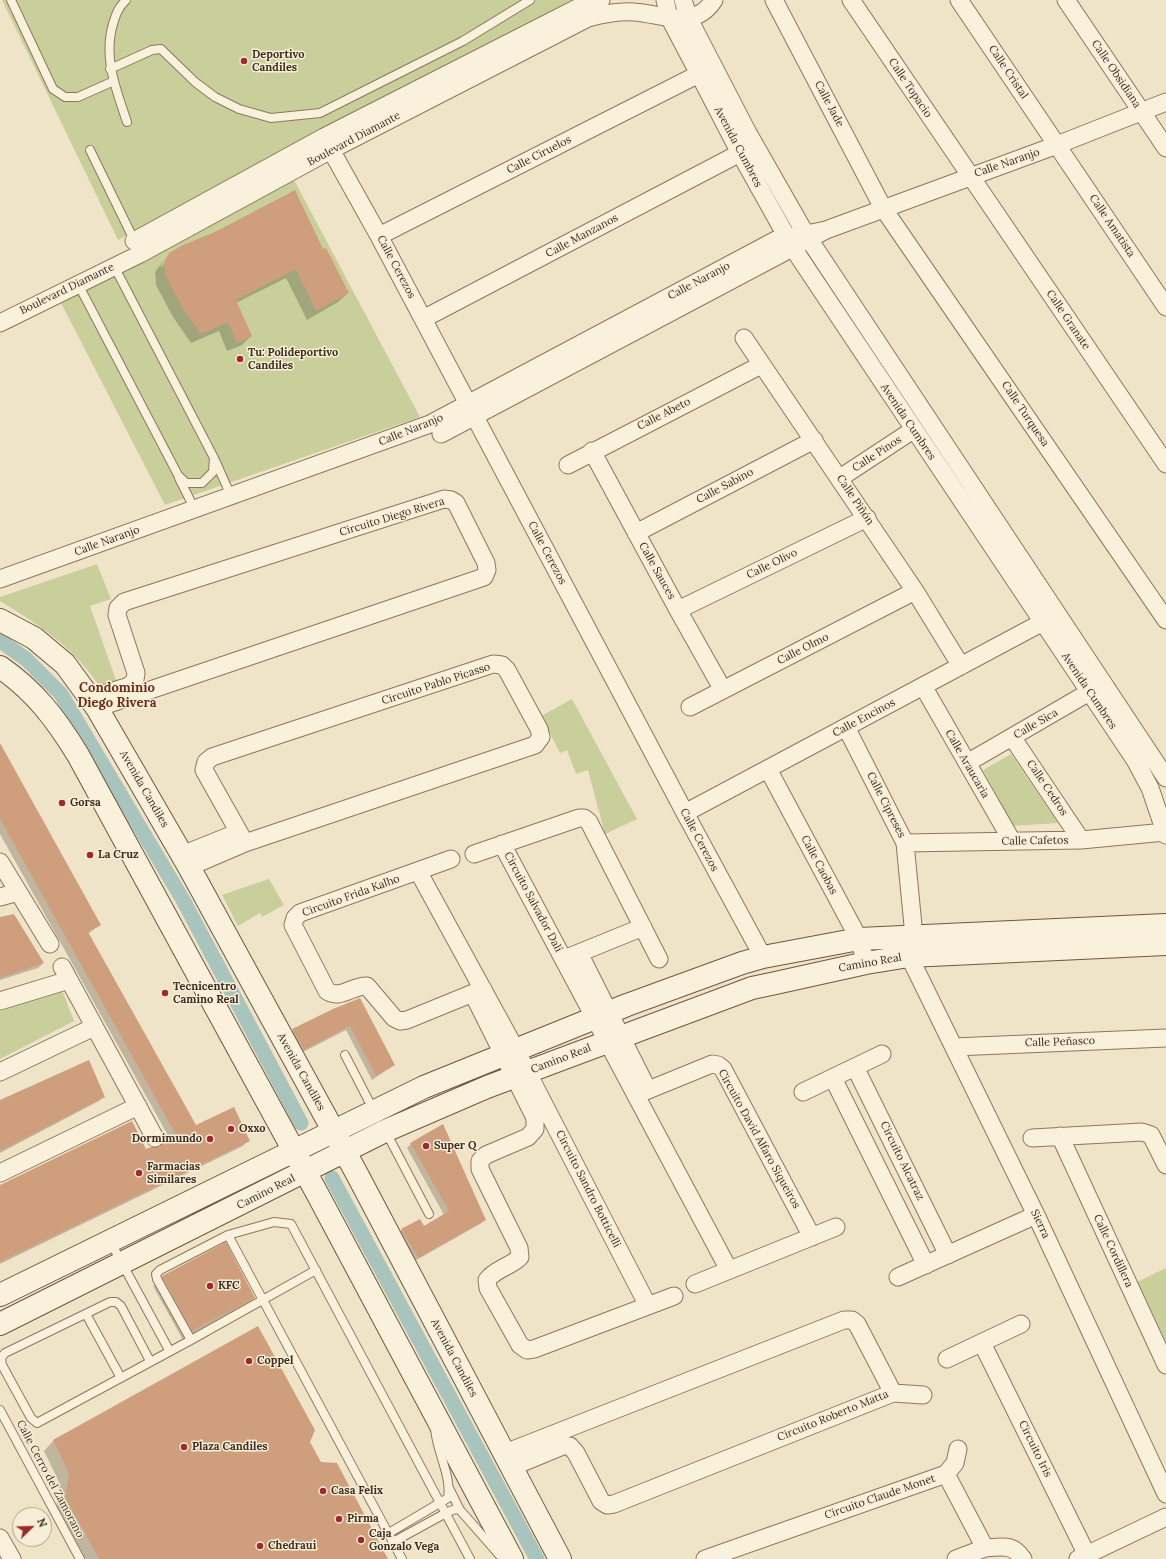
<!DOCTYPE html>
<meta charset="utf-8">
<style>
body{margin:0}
#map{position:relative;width:1166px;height:1559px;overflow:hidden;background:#f0e4c8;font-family:Lora,serif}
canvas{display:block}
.north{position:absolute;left:12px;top:1507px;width:40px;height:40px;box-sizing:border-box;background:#f7eed8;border:1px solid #ada18e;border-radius:50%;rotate:67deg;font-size:11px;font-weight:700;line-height:16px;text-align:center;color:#3d2e20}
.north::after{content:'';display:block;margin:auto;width:14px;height:18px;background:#9e2a2b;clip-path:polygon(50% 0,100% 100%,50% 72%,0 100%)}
</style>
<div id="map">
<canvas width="1166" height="1559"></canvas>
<div class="north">N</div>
</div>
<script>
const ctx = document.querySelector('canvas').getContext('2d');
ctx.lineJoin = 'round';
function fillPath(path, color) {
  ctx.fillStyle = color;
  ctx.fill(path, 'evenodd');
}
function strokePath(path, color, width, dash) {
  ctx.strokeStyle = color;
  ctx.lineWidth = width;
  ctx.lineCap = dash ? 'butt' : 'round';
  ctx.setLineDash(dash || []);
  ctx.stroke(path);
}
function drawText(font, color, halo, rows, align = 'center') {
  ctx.font = font + ' Lora,serif';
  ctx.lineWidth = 3;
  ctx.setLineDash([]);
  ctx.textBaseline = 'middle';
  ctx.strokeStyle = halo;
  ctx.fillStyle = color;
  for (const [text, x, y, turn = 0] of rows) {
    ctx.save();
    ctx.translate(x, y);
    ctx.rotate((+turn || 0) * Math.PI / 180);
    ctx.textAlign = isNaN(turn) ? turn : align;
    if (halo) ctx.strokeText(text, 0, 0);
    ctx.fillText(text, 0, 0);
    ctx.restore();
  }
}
const green = new Path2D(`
 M 2,0 L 572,0 L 118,240 Z
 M 293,178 L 420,417 L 165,505 L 60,301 Z
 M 97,564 L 111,599 L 90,606 L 117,683 L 102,690 C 76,649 41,626 0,601 L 0,597 Z
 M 572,699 L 637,819 L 605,834 L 588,770 L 576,774 L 567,750 L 560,753 L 541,716 Z
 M 1011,754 L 1058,823 L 1013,826 L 983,770 Z
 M 269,879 L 284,905 L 262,917 L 260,913 L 238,926 L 222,895 Z
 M 62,990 L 74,1021 L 0,1059 L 0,1011 Z
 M 1166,1268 L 1166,1349 L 1135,1283 Z`);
const shadow = new Path2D(`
 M 323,250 L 348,293 L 338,302 L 307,320 L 286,278 L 236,303 L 251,336 L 242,345 L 227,351 L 219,331 L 191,343 L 173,317 L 156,285 L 155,272 L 164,260 L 161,266 L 162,267 L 167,258 L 166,258 L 170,254 Z
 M 0,745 L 100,925 L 88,934 L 195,1126 L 249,1140 L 243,1146 L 0,1264 L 0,1186 L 159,1148 L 170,1139 L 0,834 Z
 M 0,918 L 43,963 L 38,968 L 0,980 Z
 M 334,1010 L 394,1065 L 372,1080 L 346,1030 L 299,1054 L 289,1035 L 293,1030 Z
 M 104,1096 L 99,1101 L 0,1153 L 0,1101 Z
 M 411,1144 L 485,1220 L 480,1224 L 413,1262 L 397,1234 L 402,1230 L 424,1227 L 444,1215 L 407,1148 Z
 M 164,1275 L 254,1297 L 245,1307 L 183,1340 L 153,1286 Z
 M 258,1327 L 308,1442 L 320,1463 L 387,1559 L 84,1559 L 56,1507 L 60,1484 L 44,1451 L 53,1441 Z`);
const canal = new Path2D(`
 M 0,641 L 26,659 L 61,694 L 183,900 L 301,1123
 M 332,1178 L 537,1559`);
const building = new Path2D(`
 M 295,190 L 323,249 L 326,248 L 349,293 L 316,311 L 296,269 L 236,300 L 252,336 L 237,343 L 228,322 L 201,334 L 182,307 L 165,275 L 164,262 L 169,253 L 183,245 L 215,232 Z
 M 0,743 L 101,925 L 88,932 L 196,1125 L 234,1107 L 250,1141 L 0,1262 L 0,1185 L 132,1121 L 146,1149 L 151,1147 L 159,1147 L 164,1141 L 176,1135 L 0,819 Z
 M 14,914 L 44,963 L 0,978 L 0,917 Z
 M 360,998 L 395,1065 L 376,1076 L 350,1026 L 304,1050 L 292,1029 L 333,1009 Z
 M 89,1060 L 105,1097 L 0,1151 L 0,1100 Z
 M 443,1124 L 486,1220 L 418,1258 L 401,1229 L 420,1219 L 424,1226 L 449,1211 L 410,1143 Z
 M 226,1242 L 255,1298 L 192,1331 L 162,1276 Z
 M 258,1326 L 315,1430 L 310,1442 L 321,1462 L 337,1463 L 388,1559 L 99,1559 L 65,1497 L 69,1474 L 53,1440 Z`);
const lane = new Path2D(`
 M 11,0 L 53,89 L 65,97 L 78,97 L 114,81
 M 126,0 C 118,8 116,14 113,24 C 103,58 116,89 127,122
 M 110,69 L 152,50 L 161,49 L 195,82 L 215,97 L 239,109 L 271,118 L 320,113 L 463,41 L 530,0
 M 90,150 L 135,242
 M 78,284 L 178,475 L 186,483 L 202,483 L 213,472 L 214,458 L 114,266
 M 215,460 L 231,496
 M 179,478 L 195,510
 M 345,1055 L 374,1111
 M 386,1132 L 429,1214
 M 228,1235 L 402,1559
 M 110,1241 L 169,1350
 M 86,1314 L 121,1378
 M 191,1340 L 157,1279 L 156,1274 L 160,1270 L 228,1235 L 274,1222 L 291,1224 L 470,1559
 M 150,1361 L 121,1306 L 116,1302 L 110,1302 L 5,1353 L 1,1358 L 2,1365 L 31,1418 L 37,1423 L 191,1340 L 316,1270
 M 0,1410 L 80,1559
 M 449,1488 L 460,1510
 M 389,1533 L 448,1498 C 452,1476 436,1450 435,1428
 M 393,1542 L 446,1513 L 455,1509 L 460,1510 L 502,1558`);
const street = new Path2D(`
 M 665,0 L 669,17 L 699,74 L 740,153 L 793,248 L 1135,760 L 1150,788 L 1166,835
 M 683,0 L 689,19 L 748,133 L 805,233 L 1166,778
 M 774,0 L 883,208 L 1166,620
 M 851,0 L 1166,464
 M 959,0 L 1166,307
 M 1066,0 L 1166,148
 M 331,150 L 379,236 L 685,813 L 763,957
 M 379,236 L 699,74
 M 134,241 L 324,137 L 581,6 L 601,0
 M 423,319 L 740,153
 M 0,323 L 140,254 L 331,150 L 588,18 C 603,14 618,11 634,12 C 663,14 694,31 714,0
 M 744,338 L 915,591 L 961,666
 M 441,434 L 826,230 L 1057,145 L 1166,102
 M 592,451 L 678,610 L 723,690
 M 568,465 L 761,365
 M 840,478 L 913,430
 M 636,533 L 814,440
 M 0,579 L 430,424 L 776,240 L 826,230
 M 678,610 L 867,518
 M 923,686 L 1012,841
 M 90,698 L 129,686 L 135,680 L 136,673 L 117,615 L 118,608 L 124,602 L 444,499 L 451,500 L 456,503 L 486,563 L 487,570 L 484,577 L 97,708
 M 690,707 L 915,591
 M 846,727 L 905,843 L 914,936
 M 1012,737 L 1081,840
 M 967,763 L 1098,687
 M 768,769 L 859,939 L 866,963
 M 685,813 L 1043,622
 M 905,843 L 1081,840 L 1165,832
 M 502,844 L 729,1270
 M 474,854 L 579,818 L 584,818 L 589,822 L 659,959
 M 182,855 L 239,832
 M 451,859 L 300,913 L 295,918 L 293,925 L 327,991 C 340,1000 353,985 367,986 L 394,1018 L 400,1021 L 407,1020 L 483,989
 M 0,862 L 50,944
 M 189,867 L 245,843 L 535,745 L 541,737 L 539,729 L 507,670 L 502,665 L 493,664 L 212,757 L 206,762 L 204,770 L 245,843
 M 418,871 L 516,1050 L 648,1306
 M 0,897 L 18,892
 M 579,953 L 648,1090
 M 909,956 L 1036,1215 L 1166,1494
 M 569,957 L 643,927
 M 62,967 L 155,1138
 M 473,994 L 535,1118 L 535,1129 L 528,1137 L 486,1155 L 480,1161 L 480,1169 L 519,1248 L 520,1257 C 510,1267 495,1269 487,1280 L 488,1288 L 520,1345 L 527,1350 L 534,1349 L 674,1296
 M 0,1001 L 69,980
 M 954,1047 L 1166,1038
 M 855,1067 L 948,1255
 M 0,1072 L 94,1027
 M 833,1078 L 926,1265
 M 803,1092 L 882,1054
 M 636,1095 L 712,1064 L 718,1065 L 723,1069 L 812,1237
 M 1060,1136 L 1166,1365
 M 1032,1138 L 1142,1132 L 1151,1135 L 1166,1165
 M 0,1173 L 138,1106
 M 898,1277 L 1036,1215
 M 695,1284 L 836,1227
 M 982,1343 L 1087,1555
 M 947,1359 L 1021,1324
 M 505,1453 L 844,1320 L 852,1320 L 857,1324 L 893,1393
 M 512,1467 L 563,1446 L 570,1446 L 576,1453 L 601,1501 L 607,1505 L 614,1504 L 893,1393 L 923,1395
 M 946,1474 L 955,1463 L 958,1449
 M 0,1538 L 12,1559
 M 985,1548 C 1003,1547 1012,1543 1023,1559
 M 705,1559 L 946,1474 L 985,1548 L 956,1559
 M 1078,1559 L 1166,1517`);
const secondary = new Path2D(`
 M 0,620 L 34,638 L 65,664 L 97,708 L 189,867 L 357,1174 L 560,1559
 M 0,667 C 35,691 56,719 78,755 L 318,1195 L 512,1559
 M 0,1295 L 424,1087 L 627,1005 L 742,963 L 763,957 L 859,939 L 1166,925
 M 0,1324 L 385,1131 L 487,1087 L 752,988 L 771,984 L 866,963 L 909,956 L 1166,944`);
const markers = [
 [244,61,4,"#9e2a2b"],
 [240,359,4,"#9e2a2b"],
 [62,803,4,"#9e2a2b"],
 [90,855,4,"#9e2a2b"],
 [165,993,4,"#9e2a2b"],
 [231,1129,4,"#9e2a2b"],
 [210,1139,4,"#9e2a2b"],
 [426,1146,4,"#9e2a2b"],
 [139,1173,4,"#9e2a2b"],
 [210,1286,4,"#9e2a2b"],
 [249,1361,4,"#9e2a2b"],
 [184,1447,4,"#9e2a2b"],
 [323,1491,4,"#9e2a2b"],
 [339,1519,4,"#9e2a2b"],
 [361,1540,4,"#9e2a2b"],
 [260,1546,4,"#9e2a2b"]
];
const poiNames = [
 ["Deportivo",252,55],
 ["Candiles",252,68],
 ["Tu: Polideportivo",248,353],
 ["Candiles",248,366],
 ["Gorsa",70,803],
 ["La Cruz",98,855],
 ["Tecnicentro",173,987],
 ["Camino Real",173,1000],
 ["Oxxo",239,1129],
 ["Dormimundo",202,1139,"right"],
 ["Super Q",434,1146],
 ["Farmacias",147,1167],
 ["Similares",147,1180],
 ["KFC",218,1286],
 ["Coppel",257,1361],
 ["Plaza Candiles",192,1447],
 ["Casa Felix",331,1491],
 ["Pirma",347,1519],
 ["Caja",369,1534],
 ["Gonzalo Vega",369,1547],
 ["Chedraui",268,1546]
];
const streetNames = [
 ["Calle Cristal",1008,72,56],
 ["Calle Obsidiana",1116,74,56],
 ["Calle Topacio",910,88,56],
 ["Calle Jade",829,104,62],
 ["Boulevard Diamante",354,139,-28],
 ["Avenida Cumbres",738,147,62],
 ["Calle Ciruelos",539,155,-27],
 ["Calle Naranjo",1007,163,-19],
 ["Calle Amatista",1112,226,56],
 ["Calle Manzanos",582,236,-28],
 ["Calle Cerezos",396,267,62],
 ["Calle Naranjo",699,281,-28],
 ["Boulevard Diamante",67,289,-26],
 ["Calle Granate",1068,320,56],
 ["Calle Abeto",664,414,-27],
 ["Calle Turquesa",1025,414,56],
 ["Avenida Cumbres",908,422,56],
 ["Calle Naranjo",411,430,-22],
 ["Calle Pinos",877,454,-33],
 ["Calle Sabino",725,486,-28],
 ["Calle Piñón",855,500,56],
 ["Circuito Diego Rivera",392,517,-17],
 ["Calle Naranjo",107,541,-20],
 ["Calle Cerezos",547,553,62],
 ["Calle Olivo",772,564,-26],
 ["Calle Sauces",657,571,61],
 ["Calle Olmo",803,649,-27],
 ["Circuito Pablo Picasso",436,684,-18],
 ["Avenida Cumbres",1089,691,56],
 ["Calle Encinos",864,718,-28],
 ["Calle Sica",1036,724,-30],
 ["Calle Araucaria",967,764,60],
 ["Calle Cedros",1047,788,56],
 ["Avenida Candiles",144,789,60],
 ["Calle Cipreses",886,805,63],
 ["Calle Cerezos",699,840,62],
 ["Calle Cafetos",1035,841,-1],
 ["Calle Caobas",819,865,62],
 ["Circuito Frida Kalho",351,896,-20],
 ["Circuito Salvador Dalí",533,902,62],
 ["Camino Real",870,963,-10],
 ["Calle Peñasco",1060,1042,-2],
 ["Camino Real",561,1059,-21],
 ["Avenida Candiles",301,1072,61],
 ["Circuito David Alfaro Siqueiros",759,1139,61],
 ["Circuito Alcatraz",902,1161,64],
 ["Circuito Sandro Botticelli",588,1189,63],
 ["Camino Real",266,1192,-27],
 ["Sierra",1040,1224,65],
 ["Calle Cordillera",1113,1251,65],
 ["Avenida Candiles",454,1358,62],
 ["Circuito Roberto Matta",833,1416,-22],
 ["Circuito Iris",1035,1449,64],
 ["Calle Cerro del Zamorano",50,1479,62],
 ["Circuito Claude Monet",880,1497,-19]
];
const quarterNames = [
 ["Condominio",117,688],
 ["Diego Rivera",117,703]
];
fillPath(green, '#c9cf9b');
fillPath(shadow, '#0003');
strokePath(canal, '#a9c4bc', 15);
fillPath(building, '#cf9f7d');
strokePath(lane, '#8d765c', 10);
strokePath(street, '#8d765c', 19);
strokePath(secondary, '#6f573f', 24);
strokePath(lane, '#faf1dc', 8);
strokePath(street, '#faf1dc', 17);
strokePath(secondary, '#faf1dc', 22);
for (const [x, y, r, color] of markers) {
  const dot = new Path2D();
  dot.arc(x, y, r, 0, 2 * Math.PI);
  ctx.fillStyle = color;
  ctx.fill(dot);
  strokePath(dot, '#f7eed8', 1.5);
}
drawText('bold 11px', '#3d2e20', '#f7eed8', poiNames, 'left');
drawText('11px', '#3d2e20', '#f7eed8', streetNames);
drawText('bold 13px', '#6b2e1e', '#f7eed8', quarterNames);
</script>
